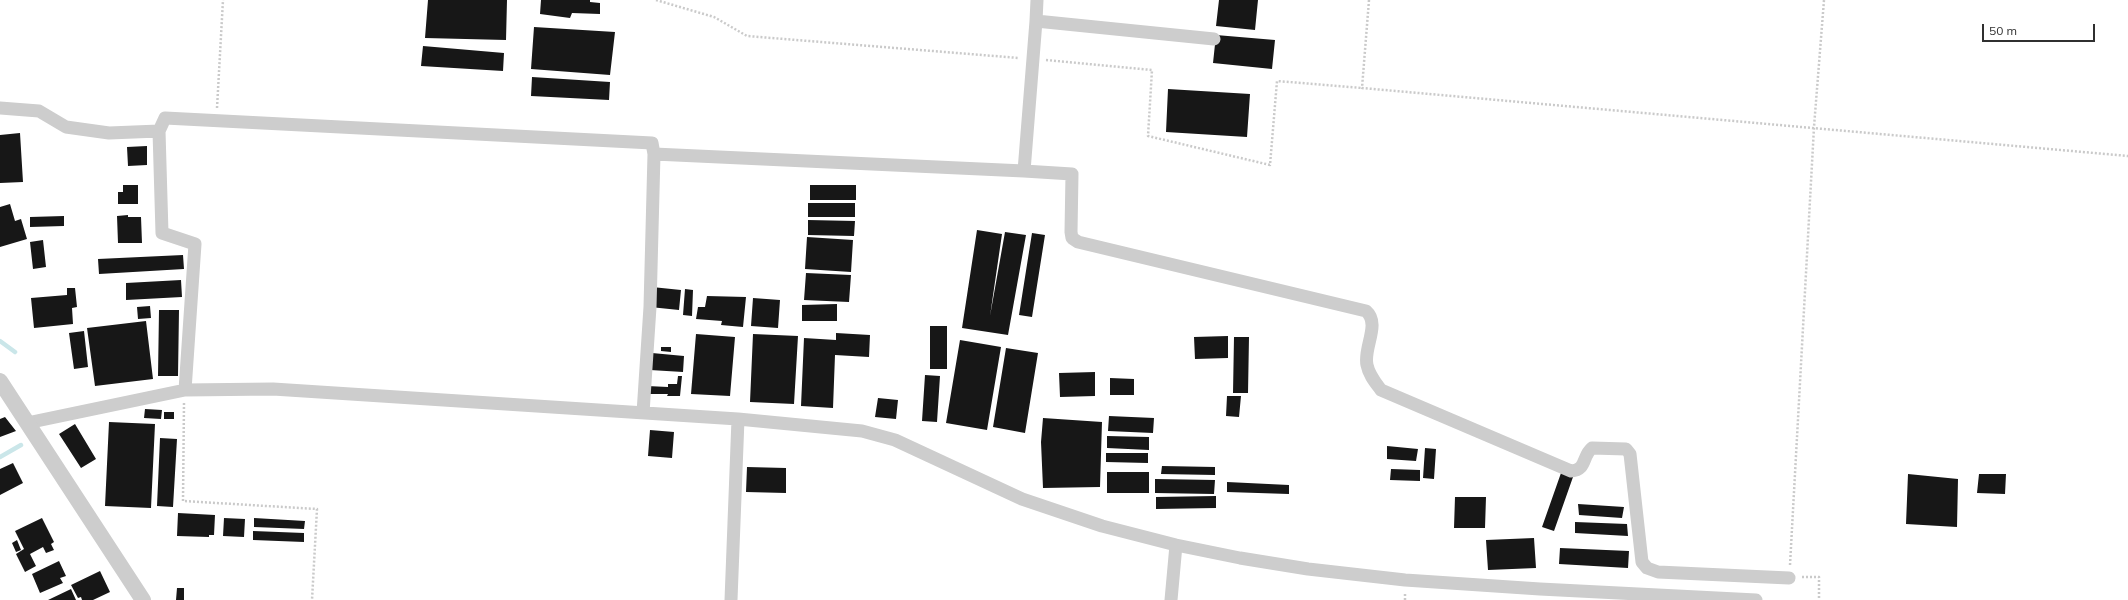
<!DOCTYPE html>
<style>
body{margin:0}
#map{position:relative;width:2128px;height:600px;overflow:hidden;background:#fff;font-family:Mulish,sans-serif}
canvas{display:block}
.scale{position:absolute;left:1982px;top:24px;width:113px;height:18px;box-sizing:border-box;border:2px solid #303030;border-top:0;padding-left:5px;font-size:12px;line-height:14px;white-space:nowrap;color:#303030;-webkit-text-stroke:3px #fff;paint-order:stroke}
</style>
<div id="map">
<canvas width="2128" height="600"></canvas>
<div class="scale">50 m</div>
</div>
<script>
const ctx = document.querySelector('canvas').getContext('2d');
ctx.lineJoin = 'round';
function strokePath(path, color, width, dash) {
  ctx.strokeStyle = color;
  ctx.lineWidth = width;
  ctx.lineCap = dash ? 'butt' : 'round';
  ctx.setLineDash(dash || []);
  ctx.stroke(path);
}
function fillPath(path, color) {
  ctx.fillStyle = color;
  ctx.fill(path, 'evenodd');
}
const stream = new Path2D(`
 M 0,341 L 15,352
 M 0,457 L 21,445`);
const building = new Path2D(`
 M 428,0 L 507,0 L 506,40 L 425,38 Z
 M 541,0 L 590,0 L 590,2 L 600,3 L 600,14 L 572,13 L 570,18 L 540,14 Z
 M 1219,0 L 1258,0 L 1255,30 L 1216,26 Z
 M 534,27 L 615,32 L 610,75 L 531,69 Z
 M 1216,35 L 1275,40 L 1272,69 L 1213,63 Z
 M 423,46 L 504,53 L 503,71 L 421,66 Z
 M 532,77 L 610,82 L 609,100 L 531,96 Z
 M 1168,89 L 1250,94 L 1247,137 L 1166,132 Z
 M 20,133 L 23,182 L 0,183 L 0,135 Z
 M 147,146 L 147,165 L 128,166 L 127,147 Z
 M 123,185 L 138,185 L 138,204 L 118,204 L 118,192 L 123,192 Z
 M 810,185 L 856,185 L 856,200 L 810,200 Z
 M 808,203 L 855,203 L 855,217 L 808,217 Z
 M 10,204 L 15,221 L 21,219 L 27,239 L 0,247 L 0,207 Z
 M 128,215 L 128,217 L 141,217 L 142,243 L 118,243 L 117,216 Z
 M 64,216 L 64,226 L 30,227 L 30,217 Z
 M 808,220 L 855,221 L 854,236 L 808,235 Z
 M 977,230 L 1002,234 L 990,316 L 1005,232 L 1026,235 L 1008,335 L 962,328 Z
 M 1032,233 L 1045,235 L 1032,317 L 1019,315 Z
 M 807,237 L 853,240 L 851,272 L 805,269 Z
 M 43,240 L 46,267 L 33,269 L 30,242 Z
 M 183,255 L 184,269 L 99,274 L 98,259 Z
 M 806,273 L 851,275 L 849,302 L 804,300 Z
 M 181,280 L 182,297 L 126,300 L 126,283 Z
 M 652,287 L 681,290 L 679,310 L 650,307 Z
 M 67,288 L 75,288 L 77,307 L 72,308 L 73,324 L 34,328 L 31,298 L 67,295 Z
 M 685,289 L 693,290 L 692,316 L 683,315 Z
 M 707,296 L 746,297 L 743,327 L 721,325 L 722,321 L 696,319 L 698,307 L 705,307 Z
 M 753,298 L 780,300 L 778,328 L 751,326 Z
 M 837,304 L 837,321 L 802,321 L 802,305 Z
 M 150,306 L 151,318 L 138,319 L 137,307 Z
 M 159,310 L 179,310 L 178,376 L 158,376 Z
 M 146,321 L 153,379 L 95,386 L 87,328 Z
 M 930,326 L 947,326 L 947,369 L 930,369 Z
 M 84,331 L 88,367 L 74,369 L 69,333 Z
 M 836,333 L 870,335 L 869,357 L 835,355 L 833,408 L 801,406 L 804,338 L 836,340 Z
 M 696,334 L 735,337 L 730,396 L 691,394 Z
 M 753,334 L 798,336 L 794,404 L 750,402 Z
 M 1228,336 L 1228,358 L 1195,359 L 1194,337 Z
 M 1234,337 L 1249,337 L 1248,393 L 1233,393 Z
 M 960,340 L 1001,347 L 987,430 L 946,423 Z
 M 661,347 L 671,347 L 671,352 L 661,351 Z
 M 1006,348 L 1038,353 L 1025,433 L 993,427 Z
 M 652,353 L 684,356 L 683,372 L 650,370 Z
 M 1095,372 L 1095,396 L 1060,397 L 1059,373 Z
 M 925,375 L 940,376 L 937,422 L 922,421 Z
 M 678,376 L 682,376 L 680,396 L 667,396 L 668,394 L 647,394 L 647,386 L 668,387 L 668,384 L 677,384 Z
 M 1110,378 L 1134,379 L 1134,395 L 1110,395 Z
 M 1227,396 L 1241,396 L 1239,417 L 1226,416 Z
 M 878,398 L 898,400 L 896,419 L 875,417 Z
 M 145,409 L 162,410 L 161,419 L 144,418 Z
 M 164,412 L 174,412 L 174,419 L 164,419 Z
 M 1109,416 L 1154,418 L 1153,433 L 1108,431 Z
 M 5,417 L 16,431 L 0,437 L 0,419 Z
 M 1043,418 L 1102,422 L 1100,487 L 1043,488 L 1041,442 Z
 M 109,422 L 155,424 L 151,508 L 105,506 Z
 M 75,424 L 96,459 L 81,468 L 59,434 Z
 M 650,430 L 674,432 L 672,458 L 648,456 Z
 M 1107,436 L 1149,437 L 1149,450 L 1107,448 Z
 M 160,438 L 177,439 L 173,507 L 157,506 Z
 M 1387,446 L 1418,449 L 1416,461 L 1387,459 Z
 M 1425,448 L 1436,449 L 1434,479 L 1423,478 Z
 M 1106,453 L 1148,453 L 1148,463 L 1106,462 Z
 M 13,463 L 23,483 L 0,495 L 0,469 Z
 M 1162,466 L 1215,467 L 1215,475 L 1161,474 Z
 M 747,467 L 786,468 L 786,493 L 746,492 Z
 M 1391,469 L 1420,470 L 1420,481 L 1390,480 Z
 M 1107,472 L 1149,472 L 1149,493 L 1107,493 Z
 M 1561,473 L 1573,477 L 1554,531 L 1542,527 Z
 M 1908,474 L 1958,479 L 1957,527 L 1906,524 Z
 M 1979,474 L 2006,474 L 2005,494 L 1977,493 Z
 M 1155,479 L 1215,480 L 1214,494 L 1155,493 Z
 M 1227,482 L 1289,485 L 1289,494 L 1227,492 Z
 M 1216,496 L 1216,508 L 1156,509 L 1156,497 Z
 M 1455,497 L 1486,497 L 1485,528 L 1454,528 Z
 M 1578,504 L 1624,507 L 1622,518 L 1579,515 Z
 M 178,513 L 215,515 L 214,535 L 209,535 L 209,537 L 177,536 Z
 M 42,518 L 54,542 L 51,544 L 54,550 L 46,553 L 43,547 L 30,554 L 36,566 L 25,572 L 16,554 L 24,549 L 15,531 Z
 M 224,518 L 245,519 L 244,537 L 223,536 Z
 M 254,518 L 305,521 L 304,529 L 254,527 Z
 M 1575,522 L 1627,524 L 1628,536 L 1575,533 Z
 M 253,531 L 304,533 L 304,542 L 253,540 Z
 M 1534,538 L 1536,568 L 1488,570 L 1486,540 Z
 M 17,540 L 21,550 L 16,552 L 12,543 Z
 M 1560,548 L 1629,551 L 1628,568 L 1559,564 Z
 M 59,561 L 66,576 L 60,578 L 63,583 L 40,593 L 32,574 Z
 M 100,571 L 110,592 L 93,600 L 82,600 L 81,597 L 78,598 L 71,585 Z
 M 177,588 L 184,588 L 184,600 L 176,600 Z
 M 71,589 L 76,600 L 48,600 Z`);
const path = new Path2D(`
 M 656,0 L 714,17 L 747,36 L 1019,58
 M 1369,0 L 1362,88 L 2128,156
 M 1046,60 L 1152,70 L 1148,136 L 1270,165 L 1277,81 L 1362,88
 M 217,108 L 223,0
 M 184,403 L 183,501 L 317,509 L 312,600
 M 1790,565 L 1814,127 L 1824,0
 M 1802,577 L 1819,577 L 1819,600
 M 1405,600 L 1405,593`);
const minor = new Path2D(`
 M 1037,0 L 1036,21 L 1214,39
 M 1036,21 L 1024,171 L 1072,174 L 1071,232 L 1072,238 L 1078,242 L 1366,311 C 1381,324 1363,348 1367,365 C 1369,375 1375,382 1381,390 L 1571,471 C 1587,470 1582,456 1592,448 L 1626,449 L 1630,454 L 1642,562 L 1647,568 L 1658,572 L 1789,578
 M 0,108 L 39,111 L 66,127 L 109,133 L 159,131 L 165,118 L 652,143 L 654,154 L 1024,171
 M 159,131 L 162,233 L 195,244 L 185,390
 M 643,413 L 650,307 L 654,154
 M 27,423 L 185,390 L 273,389 L 738,419 L 862,431 L 895,440 L 1022,499 L 1102,526 L 1176,545 L 1240,558 L 1308,569 L 1405,580 L 1540,589 L 1756,600
 M 731,600 L 738,419
 M 1171,600 L 1176,545`);
const tertiary = new Path2D(`
 M 0,381 L 143,600`);
strokePath(stream, '#cae6e9', 4.5);
fillPath(building, '#171717');
strokePath(path, '#cacaca', 2.5, [2, 2]);
strokePath(minor, '#cdcdcd', 13);
strokePath(tertiary, '#cdcdcd', 16);
</script>
